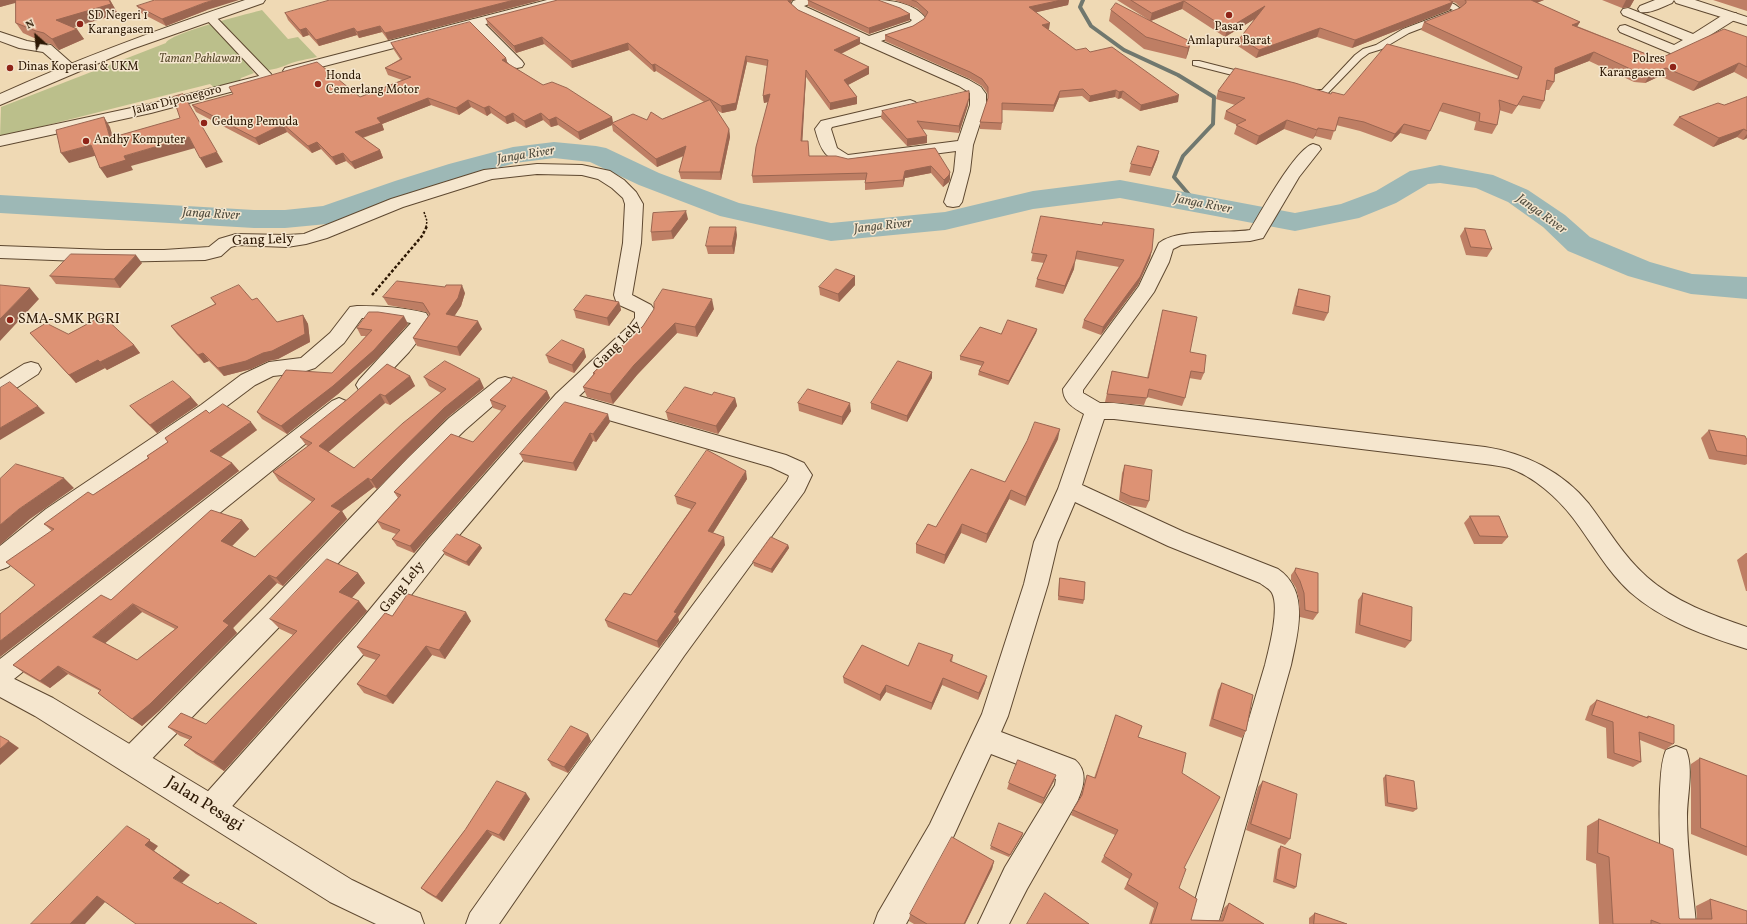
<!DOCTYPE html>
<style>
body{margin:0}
#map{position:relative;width:1747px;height:924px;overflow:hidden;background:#efd9b4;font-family:Vollkorn,serif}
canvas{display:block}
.north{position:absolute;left:16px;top:16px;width:40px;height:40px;-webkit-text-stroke:3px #f5e6ce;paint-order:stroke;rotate:333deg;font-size:11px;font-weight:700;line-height:16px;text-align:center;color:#2d1804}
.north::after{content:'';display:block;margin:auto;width:14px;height:18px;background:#2d1804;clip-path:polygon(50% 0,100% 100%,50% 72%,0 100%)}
</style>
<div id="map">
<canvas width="1747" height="924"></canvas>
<div class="north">N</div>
</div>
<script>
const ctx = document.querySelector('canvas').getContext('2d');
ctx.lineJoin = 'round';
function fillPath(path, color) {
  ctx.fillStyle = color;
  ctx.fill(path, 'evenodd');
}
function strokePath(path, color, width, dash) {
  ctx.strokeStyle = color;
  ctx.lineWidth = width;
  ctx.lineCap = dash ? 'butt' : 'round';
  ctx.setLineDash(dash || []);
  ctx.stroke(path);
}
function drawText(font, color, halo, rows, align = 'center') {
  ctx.font = font + ' Vollkorn,serif';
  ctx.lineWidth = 3;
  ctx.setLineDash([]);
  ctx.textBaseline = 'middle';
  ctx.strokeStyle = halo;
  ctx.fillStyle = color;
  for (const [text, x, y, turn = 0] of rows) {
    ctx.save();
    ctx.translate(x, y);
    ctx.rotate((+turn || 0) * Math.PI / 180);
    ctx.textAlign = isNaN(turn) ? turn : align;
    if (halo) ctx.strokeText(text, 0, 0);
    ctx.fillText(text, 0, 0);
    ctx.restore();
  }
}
const green = new Path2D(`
 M 262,10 L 288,39 L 298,37 L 317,57 C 309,59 295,61 289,64 C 276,70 264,72 250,68 L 254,73 L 241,78 L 238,84 L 216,89 L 210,84 L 0,137 L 1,107 L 166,43 C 170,33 247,14 262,10 Z`);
const stream = new Path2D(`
 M 1083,0 L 1080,7 L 1091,26 L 1124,50 L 1178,75 L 1214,97 L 1213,124 L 1183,156 L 1174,177 L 1197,204`);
const river = new Path2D(`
 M 554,142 L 596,146 L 606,148 L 659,173 L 739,203 L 831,223 L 945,212 L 1033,191 L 1120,180 L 1295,213 L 1341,204 L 1376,191 L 1410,171 L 1440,165 L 1493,175 L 1528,190 L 1565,215 L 1590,237 L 1650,262 L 1692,274 L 1747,277 L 1747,299 L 1691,294 L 1628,276 L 1568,251 L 1543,227 L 1508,202 L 1476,188 L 1440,183 L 1428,184 L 1396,203 L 1359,218 L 1295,231 L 1120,198 L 1033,209 L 945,230 L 831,241 L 720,216 L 639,185 L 590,162 L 554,158 L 515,163 L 469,176 L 327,224 L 285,228 L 254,228 L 0,213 L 0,195 L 254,210 L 285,210 L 323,206 L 395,181 L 449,164 L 513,147 Z`);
const pathFar1 = new Path2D(`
 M 424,212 L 427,221 L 426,227`);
const path = new Path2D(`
 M 372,295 L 422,236 L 427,226`);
const service = new Path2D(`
 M 1432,0 C 1443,0 1454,1 1461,10 L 1456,15 L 1409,33 L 1382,49 L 1369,53 L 1361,59 L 1327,94 L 1313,95 L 1304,94 L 1304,90 L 1322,90 L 1355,55 L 1363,49 L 1376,45 L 1403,29 L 1453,10 Z
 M 1193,61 L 1199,61 L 1250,74 L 1251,76 L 1247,78 L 1244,78 L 1193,65 Z`);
const pedestrian = new Path2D(`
 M 209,13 L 213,14 L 271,74 L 273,77 L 271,80 L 263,80 L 205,18 L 203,16 Z`);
const minor = new Path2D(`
 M 796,0 L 814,0 L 812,3 L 804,6 L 869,36 L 910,22 L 912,20 L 901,13 L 872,3 L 870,0 C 890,0 915,2 927,20 C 918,33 896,36 881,41 L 969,80 L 981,87 L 983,90 L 986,94 L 986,105 L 973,145 L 970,171 L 962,202 L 959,206 L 953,207 L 947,206 L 944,202 L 954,171 L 956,151 L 848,165 C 825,159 821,151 815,129 L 821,121 L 910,100 L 915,102 L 918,105 L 915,108 L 832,127 L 831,129 L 837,148 L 848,155 L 958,141 L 970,105 L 970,93 L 959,86 L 799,15 L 790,7 L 793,1 Z
 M 1655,0 L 1674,0 L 1672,3 C 1662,7 1650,14 1640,12 L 1638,9 L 1640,6 Z
 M 1628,8 L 1693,34 L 1726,13 L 1736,13 L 1738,16 L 1736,19 L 1680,54 L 1675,55 L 1620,32 L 1618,29 L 1620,26 L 1625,25 L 1674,45 L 1683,40 L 1623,15 L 1621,12 L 1623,9 Z
 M 476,19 L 481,20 L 522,61 L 524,64 L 522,67 L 517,68 L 512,67 L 471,26 L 469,23 L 471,20 Z
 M 0,32 L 27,41 L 51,45 L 77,68 L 75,71 L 70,72 L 65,71 L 43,52 L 19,48 L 0,41 Z
 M 1313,144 L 1319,146 L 1321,149 L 1299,177 L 1263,238 L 1250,241 L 1181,245 L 1173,249 L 1169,262 L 1154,292 L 1083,390 L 1083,393 L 1100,403 L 1114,403 L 1485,447 C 1525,453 1563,472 1589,504 C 1608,529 1623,556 1647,577 C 1675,602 1712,615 1747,627 L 1747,649 C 1706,636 1663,621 1630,592 C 1607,571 1592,543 1573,518 C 1558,498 1533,476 1509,468 C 1501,466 1493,465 1485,464 L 1114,419 L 1104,419 L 1082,485 L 1184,532 L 1278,569 C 1310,591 1298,632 1291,665 L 1218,924 L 1188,924 L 1265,665 C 1269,649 1280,608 1272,593 C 1270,589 1264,586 1260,583 L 1168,546 L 1075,502 L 1058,542 L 1048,584 L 1008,716 L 1001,732 L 1075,760 C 1088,771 1084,786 1078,800 L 1027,889 L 1009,924 L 978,924 L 1005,867 L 1055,785 L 1056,779 L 991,754 L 950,844 L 906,924 L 874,924 L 878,913 L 930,824 L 982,714 L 1024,584 L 1034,542 L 1058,489 L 1084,414 C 1074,408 1063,402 1063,389 L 1139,286 L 1159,243 C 1178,228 1226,234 1250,230 C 1261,212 1295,149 1313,144 Z
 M 537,164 L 582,165 L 610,171 L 624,180 L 636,192 L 643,204 L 641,243 L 632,295 L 651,305 L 654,309 L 655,318 L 644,335 L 579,396 L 786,455 L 804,463 L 812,475 L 804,492 L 684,656 L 499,924 L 466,924 L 470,913 C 573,767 678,622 787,481 L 789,476 L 788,475 L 771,467 L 567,408 L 445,552 L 375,641 L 221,819 L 211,823 L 201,819 L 197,809 L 201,799 L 357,625 L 429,538 L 556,394 L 630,325 L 635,318 L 635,312 L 617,304 L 614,295 L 623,243 L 625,204 L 623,198 L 612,188 L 598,179 L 582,175 L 537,174 L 492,179 L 403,207 L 327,238 L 306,244 L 287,247 L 238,245 L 231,247 L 221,256 L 205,260 L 106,262 L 0,258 L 0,246 L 106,250 L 164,250 L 209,247 L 219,239 L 236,234 L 287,235 L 304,234 L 391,199 L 484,170 Z
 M 357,306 C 380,306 403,307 426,313 L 432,323 L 409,352 L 373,390 L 366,392 L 359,390 L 356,385 L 359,380 L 411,323 L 382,318 L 362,318 L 344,343 L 315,368 L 300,373 L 273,376 L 255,385 L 215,415 L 62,523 L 8,567 L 0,570 L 0,546 L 46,509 L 201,405 L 241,375 L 269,362 L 301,358 L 330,333 L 350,307 Z
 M 31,362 L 38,364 L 41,369 L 38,374 L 7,394 L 0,396 L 0,379 L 24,364 Z
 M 505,377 L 512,379 L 515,384 L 512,389 L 465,430 L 424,470 L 283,623 L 141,770 L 131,774 L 121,770 L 117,761 L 121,752 L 265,607 L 408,458 L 449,418 L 498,379 Z
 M 339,398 L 346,401 L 349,406 L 346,411 L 9,683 L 0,687 L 0,659 L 332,401 Z
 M 1676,746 L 1686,750 C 1694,769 1687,795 1687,817 C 1687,852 1693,888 1696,924 L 1666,924 C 1662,879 1658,834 1660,789 C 1661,775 1661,762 1666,750 Z`);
const tertiary = new Path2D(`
 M 245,0 L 265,0 L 263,3 L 132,49 L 0,105 L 0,94 C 80,58 162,28 245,0 Z
 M 547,0 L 569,0 L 567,3 L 290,75 L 285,74 L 283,71 L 285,68 Z
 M 1674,0 L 1695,0 L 1747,17 L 1747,25 L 1676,3 Z
 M 259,76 L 264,77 L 266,80 L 264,83 L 151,113 L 0,146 L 0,136 L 150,104 Z
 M 0,672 L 53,698 L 221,799 L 352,880 L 420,913 L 424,924 L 376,924 L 330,902 L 35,716 L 0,697 Z`);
const wall = new Path2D(`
 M 0,0 L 110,0 L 118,14 L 74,27 L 84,39 L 59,50 L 51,44 L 43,42 L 23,33 L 16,23 L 16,2 L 0,7 Z
 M 541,0 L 388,40 L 382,32 L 359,38 L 357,35 L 319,46 L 309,35 L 303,37 L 288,20 L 285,13 Z
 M 558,0 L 792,0 L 790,3 L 798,10 L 860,38 L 860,44 L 841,54 L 869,67 L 869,74 L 848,85 L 857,97 L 857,104 L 830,110 L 806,77 L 802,141 L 809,156 L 848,159 L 935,148 L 950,179 L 949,182 L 943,187 L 931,173 L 905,178 L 903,187 L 865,190 L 865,183 L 866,180 L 753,183 L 752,176 L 768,102 L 764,103 L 763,96 L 767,66 L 747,62 L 736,110 L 722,113 L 716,110 L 729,129 L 730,137 L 721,180 L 681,179 L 679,172 L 684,156 L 657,167 L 613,131 L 612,125 L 580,140 L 558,125 L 551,127 L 543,120 L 526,128 L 515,121 L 507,124 L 491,113 L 487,116 L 471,107 L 459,115 L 431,105 L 382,124 L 384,130 L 363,138 L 380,150 L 383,158 L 355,169 L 346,161 L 336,165 L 321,149 L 312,153 L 287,132 L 259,145 L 196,112 L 192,105 L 360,97 L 402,80 L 388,75 L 385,68 L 400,59 L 394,50 L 391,43 L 506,58 L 507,63 L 543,85 L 612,117 L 613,123 L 662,119 L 704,102 L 656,71 L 654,72 L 629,50 L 572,68 L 544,44 L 516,53 L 488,25 L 486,19 Z
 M 808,0 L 878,0 L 910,14 L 910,20 L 869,34 L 808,6 Z
 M 892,0 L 1069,0 L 1068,5 L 1036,12 L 1049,29 L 1048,30 L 1076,50 L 1090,52 L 1178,102 L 1140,111 L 1121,98 L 1118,99 L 1115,97 L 1089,102 L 1082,96 L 1059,98 L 1053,112 L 1002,110 L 1002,123 L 1001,130 L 980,129 L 980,122 L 988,100 L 988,94 L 982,86 L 970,79 L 885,41 L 885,35 L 913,26 L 924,19 L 926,17 L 917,8 L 894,0 Z
 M 1117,0 L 1544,0 L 1537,3 L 1580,22 L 1577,26 L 1659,59 L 1747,37 L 1747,79 L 1734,72 L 1693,91 L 1660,76 L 1645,83 L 1634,82 L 1589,61 L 1555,74 L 1554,82 L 1549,90 L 1546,90 L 1544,101 L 1540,109 L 1518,105 L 1512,114 L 1499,110 L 1497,125 L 1492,134 L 1474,130 L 1476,122 L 1439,111 L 1426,140 L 1400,133 L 1391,142 L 1360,131 L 1336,125 L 1331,140 L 1315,136 L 1313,139 L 1284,129 L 1256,145 L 1234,134 L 1237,125 L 1224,119 L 1226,111 L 1235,105 L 1216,99 L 1218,91 L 1331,94 L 1344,95 L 1517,78 L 1518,76 L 1421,30 L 1424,22 L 1461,8 L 1456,3 L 1453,2 L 1449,10 L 1352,48 L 1317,37 L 1256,58 L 1238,46 L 1240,38 L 1256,18 L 1225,37 L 1182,9 L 1151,21 L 1191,42 L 1186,59 L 1144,49 L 1109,21 L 1111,10 L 1149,20 Z
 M 1602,0 L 1634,0 L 1630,7 L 1622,8 Z
 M 1713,0 L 1747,0 L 1747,11 Z
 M 137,6 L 207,10 L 166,26 L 141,13 Z
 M 1747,97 L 1747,138 L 1743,140 L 1737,137 L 1713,147 L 1673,125 L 1679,117 L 1724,105 Z
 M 968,105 L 959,133 L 922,129 L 927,143 L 907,146 L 881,118 L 882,111 Z
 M 1159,151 L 1157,159 L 1150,176 L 1129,172 L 1131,164 Z
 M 1041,216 L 1152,250 L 1150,258 L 1138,285 L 1101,335 L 1082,328 L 1084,320 L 1119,267 L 1075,259 L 1074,269 L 1063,294 L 1035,287 L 1037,279 L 1044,263 L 1031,261 Z
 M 688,219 L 673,239 L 652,241 L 651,232 Z
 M 1465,228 L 1492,249 L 1487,257 L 1466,255 L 1460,236 Z
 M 737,235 L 734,254 L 708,254 L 706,246 Z
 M 142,263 L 120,288 L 56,284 L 50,276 Z
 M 855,276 L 855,285 L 839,302 L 820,295 L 819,287 Z
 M 1299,289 L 1328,313 L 1324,321 L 1292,314 L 1296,297 Z
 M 465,293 L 461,306 L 454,316 L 482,329 L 460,356 L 417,346 L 413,338 L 429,315 L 426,312 L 388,305 L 383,297 Z
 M 211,298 L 252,300 L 277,322 L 303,315 L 308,324 L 310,342 L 278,359 L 268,361 L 251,369 L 224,376 L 209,361 L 204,363 L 177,334 L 171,326 L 215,304 Z
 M 619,302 L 621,310 L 609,326 L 576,318 L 574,310 Z
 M 714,309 L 697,337 L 677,333 L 637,375 L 613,404 L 587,397 L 583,387 L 593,375 L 593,373 L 643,326 Z
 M 1163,310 L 1204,373 L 1201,380 L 1189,378 L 1185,398 L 1182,406 L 1147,397 L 1144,405 L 1105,402 L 1112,371 L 1147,378 Z
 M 408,324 L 378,358 L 338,394 L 287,434 L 262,419 L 257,412 L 332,373 L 366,336 L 361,336 L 357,328 Z
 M 1037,329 L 1036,333 L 1008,385 L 978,375 L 979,371 L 982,366 L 960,360 L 960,356 L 1001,334 Z
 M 30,333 L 68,334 L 134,345 L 140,353 L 107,370 L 105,368 L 76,383 Z
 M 584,349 L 586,357 L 574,373 L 549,363 L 546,355 Z
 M 932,372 L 932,378 L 907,422 L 871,409 L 871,403 Z
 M 410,376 L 415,386 L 390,405 L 385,403 L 328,452 L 354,468 L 441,393 L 429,386 L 424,377 L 484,388 L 448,417 L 377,489 L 374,487 L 342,511 L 347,519 L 283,586 L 277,583 L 233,628 L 237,633 L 159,711 L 142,726 L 98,693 L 100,691 L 68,674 L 50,688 L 24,673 L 13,665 L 111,600 L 242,520 L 249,529 L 232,546 L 255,557 L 312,502 L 279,481 L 273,472 L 308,446 L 306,445 L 300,437 ZM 142,612 L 175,629 L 137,660 L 105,643 Z
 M 547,391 L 550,398 L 414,553 L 397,546 L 392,539 L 396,534 L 382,529 L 377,521 L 398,498 L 394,492 L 473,442 L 502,411 L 493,408 L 490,400 Z
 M 712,395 L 735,398 L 737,406 L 718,434 L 668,420 L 666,412 Z
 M 191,397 L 198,405 L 157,433 L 137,414 L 130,406 Z
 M 798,403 L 851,411 L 842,425 L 799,411 Z
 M 209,413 L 257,430 L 221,457 L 232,463 L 239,471 L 35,585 L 52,531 L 44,524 L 93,495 L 148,458 L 147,456 L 168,442 L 165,438 Z
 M 610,422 L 596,442 L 593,441 L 576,471 L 524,462 L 520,454 Z
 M 1709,430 L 1747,440 L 1747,464 L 1745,465 L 1709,459 L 1701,438 Z
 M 1058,439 L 1025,506 L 1009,499 L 986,543 L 961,533 L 944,564 L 916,553 L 916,544 L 936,527 L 1005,482 Z
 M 1125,465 L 1149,501 L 1146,508 L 1129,505 L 1119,500 L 1122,473 Z
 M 747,479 L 713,533 L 725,545 L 678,617 L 679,621 L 659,648 L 608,627 L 605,620 L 631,595 L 691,509 L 677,504 L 675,496 Z
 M 1470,516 L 1508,537 L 1502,544 L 1474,544 L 1464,523 Z
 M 480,545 L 482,548 L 469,566 L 445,555 L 443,551 Z
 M 788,545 L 789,548 L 772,573 L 754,566 L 753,562 Z
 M 1746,553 L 1747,553 L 1747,591 L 1746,591 L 1737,560 Z
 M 1296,568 L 1318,613 L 1313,620 L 1300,617 L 1299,600 L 1296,588 L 1291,580 L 1291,575 Z
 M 358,573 L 365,583 L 352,598 L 367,611 L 224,771 L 196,754 L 184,745 L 190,740 L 180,736 L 168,727 L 206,724 L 293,635 L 280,629 L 270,619 Z
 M 1060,578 L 1084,600 L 1083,604 L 1058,600 L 1059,582 Z
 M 1363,593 L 1411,641 L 1405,648 L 1355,633 L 1358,600 Z
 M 392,616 L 471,621 L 445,659 L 432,655 L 393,704 L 364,693 L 357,684 L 376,660 L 364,656 L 357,647 Z
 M 953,655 L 952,662 L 985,683 L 978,700 L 942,685 L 931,710 L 886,692 L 880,701 L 844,683 L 843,677 L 908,666 Z
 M 1222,683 L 1246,731 L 1242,738 L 1209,726 L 1218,690 Z
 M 1597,700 L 1646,717 L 1648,716 L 1673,744 L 1665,750 L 1640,740 L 1641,762 L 1633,767 L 1607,758 L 1606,728 L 1585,720 L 1590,706 Z
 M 1116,715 L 1138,737 L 1182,773 L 1184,868 L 1179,888 L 1191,920 L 1220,920 L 1224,908 L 1229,903 L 1264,924 L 1149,924 L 1154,908 L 1124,889 L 1129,879 L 1101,862 L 1115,835 L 1071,815 L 1073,810 L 1080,798 L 1085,781 L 1087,775 L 1094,778 Z
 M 588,734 L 591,741 L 568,773 L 552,766 L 548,760 Z
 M 1700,758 L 1747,776 L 1747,856 L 1691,834 L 1691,764 Z
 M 1056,775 L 1054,781 L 1042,804 L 1007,789 L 1009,783 Z
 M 1386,775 L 1417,809 L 1413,812 L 1385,806 L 1383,778 Z
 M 1263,781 L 1290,839 L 1285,845 L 1246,830 L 1258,787 Z
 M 530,799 L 504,841 L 492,835 L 442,902 L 427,893 L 421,888 L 465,830 Z
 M 1599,819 L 1680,919 L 1697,919 L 1696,906 L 1710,899 L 1747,924 L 1599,924 L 1596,864 L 1586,860 L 1587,826 Z
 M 1023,833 L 1022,836 L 1009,857 L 990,849 L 991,846 Z
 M 1281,846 L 1296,887 L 1294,889 L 1273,882 L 1278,849 Z
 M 994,861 L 992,869 L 965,924 L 914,924 L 909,921 L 910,914 Z
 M 1315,913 L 1347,924 L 1309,924 L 1309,918 Z`);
const shadedWall = new Path2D(`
 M 0,0 L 22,0 L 23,1 L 0,7 Z
 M 109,0 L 110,0 L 118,14 L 63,30 L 56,20 Z
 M 214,0 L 239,0 L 207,10 L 166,26 L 162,19 L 204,3 Z
 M 514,0 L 541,0 L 388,40 L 385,33 Z
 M 788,0 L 792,0 L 789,7 Z
 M 1061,0 L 1069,0 L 1068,5 L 1029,14 L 1029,7 Z
 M 1528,0 L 1544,0 L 1525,7 Z
 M 1626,0 L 1634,0 L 1630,7 L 1622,8 Z
 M 1184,1 L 1182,9 L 1150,21 L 1152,13 Z
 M 1453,2 L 1449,10 L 1352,48 L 1355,40 Z
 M 1265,6 L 1263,14 L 1225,37 L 1227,29 Z
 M 910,14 L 910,20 L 869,34 L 869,28 Z
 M 1580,22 L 1575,30 L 1572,25 Z
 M 1050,23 L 1049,29 L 1041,32 L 1042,25 Z
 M 380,26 L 382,32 L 359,38 L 357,32 Z
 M 306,28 L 309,35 L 303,37 L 300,30 Z
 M 354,28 L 357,35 L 319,46 L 316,40 Z
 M 1320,28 L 1317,37 L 1256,58 L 1259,50 Z
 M 77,29 L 84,39 L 59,50 L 52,39 Z
 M 542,37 L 544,44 L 516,53 L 514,46 Z
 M 860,38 L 860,44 L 834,57 L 834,50 Z
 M 1191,42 L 1188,53 L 1186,59 L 1188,48 Z
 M 628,43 L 629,50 L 572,68 L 571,61 Z
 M 1594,52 L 1589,61 L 1551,76 L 1555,68 Z
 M 746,56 L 747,62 L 736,110 L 722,113 L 721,106 Z
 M 506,58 L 508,65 L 502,60 Z
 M 1739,63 L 1734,72 L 1693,91 L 1699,82 Z
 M 655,64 L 656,71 L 654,72 L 652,65 Z
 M 869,67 L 869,74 L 844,87 L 844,80 Z
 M 1666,68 L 1660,76 L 1645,83 L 1650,74 Z
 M 806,70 L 806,77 L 802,148 L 801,141 Z
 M 1116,90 L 1115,97 L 1089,102 L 1090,96 Z
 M 1060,91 L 1059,98 L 1053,112 L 1054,105 Z
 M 1123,91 L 1121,98 L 1118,99 L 1119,92 Z
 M 770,94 L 771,101 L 764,103 L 763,96 Z
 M 1179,95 L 1178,102 L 1140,111 L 1141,105 Z
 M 857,97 L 857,104 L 830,110 L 830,103 Z
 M 428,98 L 431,105 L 382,124 L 384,130 L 358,139 L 355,132 L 377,118 Z
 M 969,98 L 968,105 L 959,133 L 959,126 Z
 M 468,100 L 471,107 L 459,115 L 456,108 Z
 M 489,106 L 491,113 L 487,116 L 484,108 Z
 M 513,113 L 515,121 L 507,124 L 505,117 Z
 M 541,113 L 543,120 L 526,128 L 524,121 Z
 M 104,117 L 110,127 L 116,148 L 110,138 Z
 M 556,117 L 558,125 L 551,127 L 549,120 Z
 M 612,117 L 613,124 L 612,123 L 612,125 L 580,140 L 578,132 Z
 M 1287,120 L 1284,129 L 1256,145 L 1259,136 Z
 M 283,124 L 287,132 L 259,145 L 255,138 Z
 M 1404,124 L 1400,133 L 1391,142 L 1395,134 Z
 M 1318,128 L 1315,136 L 1313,139 L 1317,130 Z
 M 729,129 L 730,137 L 721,180 L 720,172 Z
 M 1744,129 L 1737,137 L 1713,147 L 1719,138 Z
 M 1747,134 L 1747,138 L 1743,140 Z
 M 927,136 L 927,143 L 907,146 L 907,139 Z
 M 189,137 L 195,148 L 131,166 L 133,170 L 107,178 L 100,168 L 124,156 Z
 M 317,142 L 321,149 L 312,153 L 308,146 Z
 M 91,145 L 98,155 L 69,163 L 61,153 Z
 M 686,146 L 687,154 L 657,167 L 656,159 Z
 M 380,150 L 383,158 L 355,169 L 351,162 Z
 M 1159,151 L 1157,159 L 1150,176 L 1152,168 Z
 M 217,152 L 223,162 L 206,168 L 200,158 Z
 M 343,153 L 346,161 L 336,165 L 332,157 Z
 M 931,166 L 931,173 L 905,178 L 903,187 L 903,180 L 905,171 Z
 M 950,172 L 950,179 L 949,182 L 943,187 L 944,180 Z
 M 686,211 L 688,219 L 673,239 L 671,231 Z
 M 736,227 L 737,235 L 734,254 L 732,246 Z
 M 1152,250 L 1150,258 L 1138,285 L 1101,335 L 1103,327 Z
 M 136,255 L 142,263 L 120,288 L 114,279 Z
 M 1075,261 L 1074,269 L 1063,294 L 1065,286 Z
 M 855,276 L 855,285 L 839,302 L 838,294 Z
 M 462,285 L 465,293 L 461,306 L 450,323 L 446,314 Z
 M 30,288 L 39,299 L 0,341 L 0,319 Z
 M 712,299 L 714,309 L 697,337 L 695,327 Z
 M 619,302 L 621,310 L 609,326 L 607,318 Z
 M 303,315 L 308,324 L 310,342 L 278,359 L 268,361 L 251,369 L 224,376 L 218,368 Z
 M 404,316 L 408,324 L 378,358 L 338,394 L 287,434 L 281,426 Z
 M 478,321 L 482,329 L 460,356 L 457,347 Z
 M 675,323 L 677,333 L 637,375 L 613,404 L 610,394 L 634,365 Z
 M 1037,329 L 1036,333 L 1008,385 L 1009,381 Z
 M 134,345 L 140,353 L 107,370 L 100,362 Z
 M 584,349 L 586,357 L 574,373 L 572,365 Z
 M 203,353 L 209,361 L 204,363 L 198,355 Z
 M 98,360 L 105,368 L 76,383 L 69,375 Z
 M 932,372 L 932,378 L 907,422 L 907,416 Z
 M 410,376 L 415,386 L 390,405 L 385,396 Z
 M 480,379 L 484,388 L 448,417 L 377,489 L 371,480 L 444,408 Z
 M 547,391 L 550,398 L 414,553 L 410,546 Z
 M 380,394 L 385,403 L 325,455 L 319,446 Z
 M 191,397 L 198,405 L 157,433 L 150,425 Z
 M 735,398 L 737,406 L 718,434 L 716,426 Z
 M 850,403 L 851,411 L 842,425 L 842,417 Z
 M 38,406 L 45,413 L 0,440 L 0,428 Z
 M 608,414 L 610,422 L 596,442 L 593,434 Z
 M 251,422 L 257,430 L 217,459 L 210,451 Z
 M 1060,429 L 1058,439 L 1025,506 L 1026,497 Z
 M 590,433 L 593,441 L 576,471 L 573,463 Z
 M 232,463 L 239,471 L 0,657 L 0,641 Z
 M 746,471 L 747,479 L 709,539 L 708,531 Z
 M 64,478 L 74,488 L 30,519 L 0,545 L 0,525 L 19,509 Z
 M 368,478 L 374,487 L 342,511 L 347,519 L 283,586 L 276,578 L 331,506 Z
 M 1011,490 L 1009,499 L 986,543 L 987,534 Z
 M 242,520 L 249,529 L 229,549 L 221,541 Z
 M 962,524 L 961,533 L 944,564 L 945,555 Z
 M 724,537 L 725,545 L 678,617 L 679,621 L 659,648 L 657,641 L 674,612 Z
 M 480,545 L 482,548 L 469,566 L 466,562 Z
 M 788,545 L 789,548 L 772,573 L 771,569 Z
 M 358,573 L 365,583 L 347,603 L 339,592 Z
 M 269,575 L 277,583 L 233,628 L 237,633 L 159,711 L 142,726 L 132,719 L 223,621 Z
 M 359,601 L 367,611 L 224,771 L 213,762 Z
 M 133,604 L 142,612 L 103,645 L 93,637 Z
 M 466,612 L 471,621 L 445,659 L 439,650 Z
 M 426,646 L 432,655 L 393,704 L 386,696 Z
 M 58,666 L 68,674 L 50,688 L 40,681 Z
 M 987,676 L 985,683 L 978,700 L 979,693 Z
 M 943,678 L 942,685 L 931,710 L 932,703 Z
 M 886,685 L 886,692 L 880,701 L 880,695 Z
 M 588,734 L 591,741 L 568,773 L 564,767 Z
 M 9,741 L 19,748 L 0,765 L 0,749 Z
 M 1056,775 L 1054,781 L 1042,804 L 1044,798 Z
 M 526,793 L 530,799 L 504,841 L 499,835 Z
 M 127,826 L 158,846 L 154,851 L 190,875 L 182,883 L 173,878 L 145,845 Z
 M 487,830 L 492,835 L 442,902 L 436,897 Z
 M 1023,833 L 1022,836 L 1009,857 L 1010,855 Z
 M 994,861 L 992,869 L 965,924 L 964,924 Z
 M 97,896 L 106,901 L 85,924 L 70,924 Z`);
const building = new Path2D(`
 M 16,0 L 109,0 L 111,4 L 56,20 L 77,29 L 52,39 L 44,33 L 36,31 L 16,23 Z
 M 155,0 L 214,0 L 204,3 L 162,19 L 137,6 Z
 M 330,0 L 514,0 L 385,33 L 380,26 L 357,32 L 354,28 L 316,40 L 306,28 L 300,30 L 285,13 Z
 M 558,0 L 788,0 L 788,1 L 798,10 L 860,38 L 834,50 L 869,67 L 844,80 L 857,97 L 830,103 L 806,70 L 801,141 L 808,141 L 809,156 L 836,156 L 848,159 L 935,148 L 950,172 L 949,175 L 944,180 L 931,166 L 905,171 L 903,180 L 865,183 L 867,173 L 752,176 L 756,147 L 770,94 L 763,96 L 768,60 L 746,56 L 736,103 L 721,106 L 655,64 L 652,65 L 628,43 L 571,61 L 542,37 L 514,46 L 486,19 Z
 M 808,0 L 878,0 L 900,8 L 910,14 L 869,28 Z
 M 912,0 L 1061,0 L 1029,7 L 1050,23 L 1042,25 L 1076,50 L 1086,48 L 1090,52 L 1112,47 L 1179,95 L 1141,105 L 1123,91 L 1119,92 L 1116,90 L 1090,96 L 1083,89 L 1060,91 L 1054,105 L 1002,103 L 1002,123 L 980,122 L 988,98 L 988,87 L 982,79 L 970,72 L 885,35 L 913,26 L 924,19 L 928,12 L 917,2 Z
 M 1131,0 L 1449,0 L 1453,2 L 1355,40 L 1320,28 L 1259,50 L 1240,38 L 1265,6 L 1227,29 L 1184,1 L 1152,13 Z
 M 1465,0 L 1531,0 L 1580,22 L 1572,25 L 1659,59 L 1724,29 L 1747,37 L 1747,67 L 1739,63 L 1699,82 L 1666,68 L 1650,74 L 1639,73 L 1594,52 L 1555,68 L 1554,82 L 1547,80 L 1544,101 L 1523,96 L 1517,106 L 1499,100 L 1500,109 L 1497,125 L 1479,121 L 1480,113 L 1443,103 L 1430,131 L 1404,124 L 1395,134 L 1364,122 L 1339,117 L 1335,131 L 1318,128 L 1317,130 L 1287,120 L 1259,136 L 1236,125 L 1246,120 L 1226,111 L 1245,98 L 1218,91 L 1235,68 L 1295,83 L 1331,94 L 1332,92 L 1344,95 L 1387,44 L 1518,79 L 1522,67 L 1424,22 L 1460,8 L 1466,3 L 1466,1 Z
 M 1116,3 L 1191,42 L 1188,48 L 1146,37 L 1111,10 Z
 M 470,22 L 506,58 L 502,60 L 543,85 L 552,82 L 567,88 L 612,117 L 578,132 L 556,117 L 549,120 L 541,113 L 524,121 L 513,113 L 505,117 L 489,106 L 484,108 L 468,100 L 456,108 L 428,98 L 377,118 L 381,123 L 355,132 L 380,150 L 351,162 L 343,153 L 332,157 L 317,142 L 308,146 L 283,124 L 255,138 L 192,105 L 233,94 L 229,87 L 317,62 L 360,97 L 411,77 L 385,68 L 402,59 L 391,43 Z
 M 969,91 L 969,98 L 959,126 L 917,121 L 927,136 L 907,139 L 882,111 Z
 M 183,94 L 217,152 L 200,158 L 189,137 L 124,156 L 126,160 L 100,168 L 91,145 L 61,153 L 56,130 L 104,117 L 110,138 L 180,118 L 173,97 Z
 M 1747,97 L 1747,131 L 1744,129 L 1719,138 L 1679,117 L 1718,103 L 1724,105 Z
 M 710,100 L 729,129 L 720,172 L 679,172 L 686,146 L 656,159 L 612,123 L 633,114 L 647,120 L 651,112 L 662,119 Z
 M 1138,146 L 1159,151 L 1152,168 L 1131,164 Z
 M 686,211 L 671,231 L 651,232 L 653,213 Z
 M 1041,216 L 1102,225 L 1103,222 L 1154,229 L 1152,250 L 1140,277 L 1103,327 L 1084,320 L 1124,260 L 1077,251 L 1075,261 L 1065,286 L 1037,279 L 1047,255 L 1032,253 Z
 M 710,227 L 736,227 L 732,246 L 706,246 Z
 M 1465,228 L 1485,230 L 1492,249 L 1471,247 Z
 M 71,254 L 136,255 L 114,279 L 50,276 Z
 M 836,269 L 855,276 L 838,294 L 819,287 Z
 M 397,281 L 445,287 L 446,285 L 462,285 L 458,298 L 446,314 L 478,321 L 457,347 L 413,338 L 430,314 L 423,303 L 383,297 Z
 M 0,285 L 30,288 L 0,319 Z
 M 239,285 L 252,300 L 257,298 L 277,322 L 303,315 L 305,334 L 272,351 L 263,353 L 246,361 L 218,368 L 203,353 L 198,355 L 171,326 L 216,304 L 211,298 Z
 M 663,289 L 712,299 L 695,327 L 675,323 L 634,365 L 610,394 L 583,387 L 595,373 L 593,373 L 643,326 L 654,309 L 654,303 Z
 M 1299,289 L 1330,296 L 1328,313 L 1296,306 Z
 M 586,295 L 619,302 L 607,318 L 574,310 Z
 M 1163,310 L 1197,317 L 1190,352 L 1206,355 L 1204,373 L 1191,371 L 1185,398 L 1149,389 L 1147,398 L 1107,394 L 1112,371 L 1148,378 Z
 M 369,312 L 378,312 L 404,316 L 374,350 L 333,386 L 281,426 L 257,412 L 286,370 L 332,373 L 372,330 L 357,328 Z
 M 103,316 L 134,345 L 100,362 L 98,360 L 69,375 L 30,333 L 46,323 L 68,334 Z
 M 1008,320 L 1037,329 L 1009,381 L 979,371 L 984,362 L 960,356 L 980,327 L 1001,334 Z
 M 562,340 L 584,349 L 572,365 L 546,355 Z
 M 445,361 L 480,379 L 444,408 L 371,480 L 368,478 L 331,506 L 341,511 L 276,578 L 269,575 L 223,621 L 229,625 L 150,704 L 132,719 L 98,693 L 101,690 L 58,666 L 40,681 L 13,665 L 101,595 L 111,600 L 211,510 L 242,520 L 221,541 L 255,557 L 315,499 L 273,472 L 312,443 L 300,437 L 349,398 L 387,364 L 410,376 L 385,396 L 380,394 L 319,446 L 354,468 L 403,423 L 446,389 L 424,377 ZM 133,604 L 178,627 L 137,660 L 93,637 Z
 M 898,361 L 932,372 L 907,416 L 871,403 Z
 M 513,377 L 547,391 L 410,546 L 392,539 L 400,530 L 377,521 L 401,495 L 394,492 L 451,434 L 473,442 L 506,406 L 490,400 L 510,382 Z
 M 173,381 L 191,397 L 150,425 L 130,406 Z
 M 10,382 L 38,406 L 0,428 L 0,388 Z
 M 685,387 L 712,395 L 714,392 L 735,398 L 716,426 L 666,412 Z
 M 808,389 L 850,403 L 842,417 L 798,403 Z
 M 565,402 L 608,414 L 593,434 L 590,433 L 573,463 L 520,454 Z
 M 223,404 L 251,422 L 210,451 L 232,463 L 0,641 L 0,614 L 35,585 L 6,562 L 54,529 L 44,524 L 88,492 L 93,495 L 149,458 L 147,456 L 168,442 L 165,438 L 206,410 L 209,413 Z
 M 1035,422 L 1060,429 L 1026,497 L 1011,490 L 987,534 L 962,524 L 945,555 L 916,544 L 928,524 L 936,527 L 971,469 L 1005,482 L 1027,441 Z
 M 1709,430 L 1745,436 L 1747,440 L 1747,456 L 1717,451 Z
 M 707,450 L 746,471 L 708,531 L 724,537 L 674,612 L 677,613 L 657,641 L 605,620 L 624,593 L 631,595 L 696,503 L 675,496 Z
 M 16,464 L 64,478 L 19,509 L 0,525 L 0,479 Z
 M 1125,465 L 1152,470 L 1149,501 L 1132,497 L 1121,492 Z
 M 1470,516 L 1499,516 L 1508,537 L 1480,536 Z
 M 457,534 L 480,545 L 466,562 L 443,551 Z
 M 771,537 L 788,545 L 771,569 L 753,562 Z
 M 327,559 L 358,573 L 339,592 L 359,601 L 213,762 L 184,745 L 192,737 L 168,727 L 181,713 L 206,724 L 297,631 L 270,619 Z
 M 1296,568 L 1318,573 L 1318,613 L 1305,610 L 1304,593 L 1300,581 L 1295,572 Z
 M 1060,578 L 1085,582 L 1084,600 L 1059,596 Z
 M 1363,593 L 1412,607 L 1411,641 L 1360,625 Z
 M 408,594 L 466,612 L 439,650 L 426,646 L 386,696 L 357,684 L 380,655 L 357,647 L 385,613 L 392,616 Z
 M 919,643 L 953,655 L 950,661 L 987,676 L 979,693 L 943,678 L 932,703 L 886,685 L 880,695 L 843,677 L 862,645 L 908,666 Z
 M 1222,683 L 1253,695 L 1246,731 L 1213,719 Z
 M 1597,700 L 1648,718 L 1648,716 L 1674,725 L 1674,743 L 1673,744 L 1639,732 L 1641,762 L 1614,753 L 1613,722 L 1592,715 Z
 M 1116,715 L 1142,726 L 1138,737 L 1186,753 L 1182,773 L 1220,797 L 1184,868 L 1186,869 L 1179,888 L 1197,899 L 1191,920 L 1223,921 L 1229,903 L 1264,924 L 1151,924 L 1158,903 L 1127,884 L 1132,874 L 1104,856 L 1118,830 L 1073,810 L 1082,795 L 1087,775 L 1095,778 Z
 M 571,726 L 588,734 L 564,767 L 548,760 Z
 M 0,736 L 9,741 L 0,749 Z
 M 1700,758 L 1747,776 L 1747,847 L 1701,828 Z
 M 1018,760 L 1056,775 L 1044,798 L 1009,783 Z
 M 1386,775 L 1414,781 L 1417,809 L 1388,803 Z
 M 497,781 L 526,793 L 499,835 L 487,830 L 436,897 L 421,888 L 465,830 Z
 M 1263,781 L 1297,794 L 1290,839 L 1251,824 Z
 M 1599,819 L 1673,849 L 1679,918 L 1680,919 L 1712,919 L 1710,899 L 1747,911 L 1747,924 L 1661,924 L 1651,920 L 1651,924 L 1613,924 L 1609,857 L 1598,853 Z
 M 999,823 L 1023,833 L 1010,855 L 991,846 Z
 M 127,826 L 150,840 L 145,845 L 181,870 L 173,878 L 218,904 L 220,902 L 257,924 L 136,924 L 97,896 L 70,924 L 31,924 Z
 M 952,837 L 994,861 L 964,924 L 927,924 L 910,914 Z
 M 1281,846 L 1301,854 L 1296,887 L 1276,879 Z
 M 1045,893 L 1089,924 L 1027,924 Z
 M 1315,913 L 1347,924 L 1314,924 Z`);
const markers = [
 [1229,15,4,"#8f2418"],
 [80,24,4,"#8f2418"],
 [1673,67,4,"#8f2418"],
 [10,68,4,"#8f2418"],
 [318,84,4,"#8f2418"],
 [204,123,4,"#8f2418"],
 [86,141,4,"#8f2418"],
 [10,320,4,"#8f2418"]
];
const farPoinames = [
 ["SD Negeri 1",88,17],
 ["Karangasem",88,31],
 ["Pasar",1229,28,"center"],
 ["Amlapura Barat",1229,42,"center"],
 ["Polres",1665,60,"right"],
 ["Karangasem",1665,74,"right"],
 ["Dinas Koperasi & UKM",18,68],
 ["Honda",326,77],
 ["Cemerlang Motor",326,91],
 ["Gedung Pemuda",212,123],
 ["Andhy Komputer",94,141]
];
const farParknames = [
 ["Taman Pahlawan",200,60]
];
const farStreetnames = [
 ["Jalan Diponegoro",177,101,-14]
];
const farWaternames = [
 ["Janga River",526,156,-9],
 ["Janga River",1203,205,11],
 ["Janga River",211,215,3],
 ["Janga River",1541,215,36],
 ["Janga River",883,227,-6]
];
const streetNames = [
 ["Gang Lely",263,241,-2],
 ["Gang Lely",618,346,-45],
 ["Gang Lely",403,588,-51]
];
const poiNames = [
 ["SMA-SMK PGRI",18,320]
];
const nearStreetnames = [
 ["Jalan Pesagi",204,805,32]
];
fillPath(green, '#bbbf8b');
strokePath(stream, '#70786f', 4);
fillPath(river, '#9db8b6');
strokePath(service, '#5e4830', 2);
strokePath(pedestrian, '#5e4830', 2);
strokePath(minor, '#5e4830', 2);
strokePath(tertiary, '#5e4830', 2);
strokePath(pathFar1, '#2d1804', 1.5, [2, 1.5]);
strokePath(path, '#2d1804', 2.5, [3, 2]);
fillPath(service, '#f5e6ce');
fillPath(pedestrian, '#f5e6ce');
fillPath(minor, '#f5e6ce');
fillPath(tertiary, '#f5e6ce');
fillPath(wall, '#be7e64');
fillPath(shadedWall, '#9b6651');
fillPath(building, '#dd9274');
strokePath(building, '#9b6651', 1);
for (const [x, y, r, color] of markers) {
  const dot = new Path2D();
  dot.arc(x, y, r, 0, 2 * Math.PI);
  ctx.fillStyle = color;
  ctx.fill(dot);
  strokePath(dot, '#f5e6ce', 1.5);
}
drawText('12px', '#2d1804', '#f5e6ce', farPoinames, 'left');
drawText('italic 12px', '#584a2c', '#f5e6ce', farParknames);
drawText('12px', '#2d1804', '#f5e6ce', farStreetnames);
drawText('italic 13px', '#545042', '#f5e6ce', farWaternames);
drawText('14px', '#2d1804', '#f5e6ce', streetNames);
drawText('14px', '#2d1804', '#f5e6ce', poiNames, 'left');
drawText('17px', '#2d1804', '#f5e6ce', nearStreetnames);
</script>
